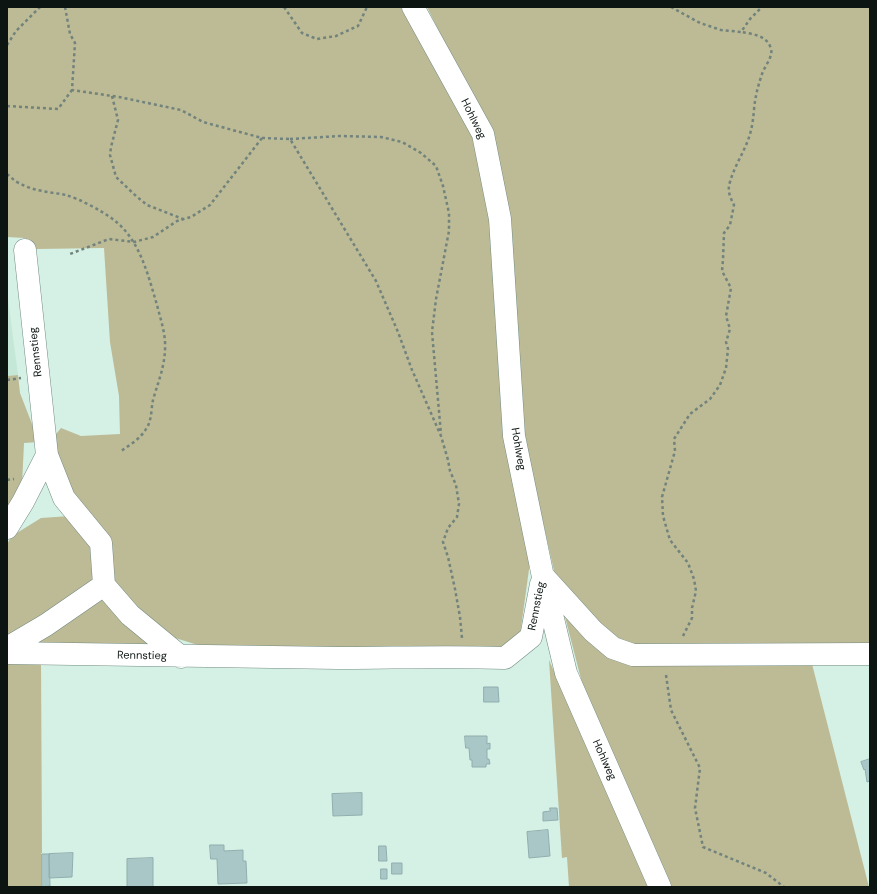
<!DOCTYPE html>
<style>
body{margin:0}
#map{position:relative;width:877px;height:894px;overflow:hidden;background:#d5f0e4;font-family:"DM Sans",sans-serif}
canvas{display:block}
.frame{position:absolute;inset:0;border:8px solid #0c1511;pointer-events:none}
</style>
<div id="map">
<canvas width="877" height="894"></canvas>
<div class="frame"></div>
</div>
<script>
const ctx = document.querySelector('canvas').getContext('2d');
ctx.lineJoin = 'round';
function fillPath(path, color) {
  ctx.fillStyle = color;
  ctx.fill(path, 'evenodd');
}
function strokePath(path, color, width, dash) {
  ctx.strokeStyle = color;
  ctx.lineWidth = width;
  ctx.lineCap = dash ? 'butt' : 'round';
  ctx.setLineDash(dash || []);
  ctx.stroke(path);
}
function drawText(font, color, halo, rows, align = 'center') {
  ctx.font = font + ' "DM Sans",sans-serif';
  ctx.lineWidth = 3;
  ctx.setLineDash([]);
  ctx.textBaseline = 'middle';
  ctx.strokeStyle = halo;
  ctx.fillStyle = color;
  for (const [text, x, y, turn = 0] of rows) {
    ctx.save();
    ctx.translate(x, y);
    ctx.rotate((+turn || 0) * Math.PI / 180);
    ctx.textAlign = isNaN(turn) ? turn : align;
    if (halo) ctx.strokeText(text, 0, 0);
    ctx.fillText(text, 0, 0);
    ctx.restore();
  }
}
const built = new Path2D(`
 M 7,291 L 18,375 L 7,376 Z`);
const green = new Path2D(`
 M 7,7 L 401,7 L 439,64 L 477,138 L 491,221 L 530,562 L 520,635 L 498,650 L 201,646 L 172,637 L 116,590 L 62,477 L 51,440 L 61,428 L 81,436 L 120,434 L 119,396 L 110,342 L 104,248 L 36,249 L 25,238 L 7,237 Z
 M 427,7 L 870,7 L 870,649 L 663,651 L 611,642 L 557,584 L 523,434 L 495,145 Z
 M 18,375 L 20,393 L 39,442 L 24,443 L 22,485 L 7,513 L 7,376 Z
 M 70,516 L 96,553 L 97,569 L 87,590 L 7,640 L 7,544 L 12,536 L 41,518 Z
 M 102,600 L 147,639 L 145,646 L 32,646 L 31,640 Z
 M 563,609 L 612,653 L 811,660 L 869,887 L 668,887 L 588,706 Z
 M 7,659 L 41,660 L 42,853 L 41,853 L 41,887 L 7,887 Z
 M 549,660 L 648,887 L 569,887 L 567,857 L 562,858 Z`);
const building = new Path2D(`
 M 484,687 L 498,687 L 499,702 L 484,702 Z
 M 465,736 L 487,736 L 487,744 L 490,743 L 490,749 L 487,749 L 487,759 L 489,759 L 490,764 L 486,764 L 486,767 L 472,767 L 472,760 L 470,760 L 469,748 L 466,748 Z
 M 870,759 L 870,781 L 867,782 L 865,769 L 864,770 L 861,762 Z
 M 362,793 L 362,815 L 333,816 L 332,794 Z
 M 550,808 L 557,808 L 558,820 L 543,821 L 543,812 L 550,811 Z
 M 548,830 L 550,856 L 529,858 L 527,832 Z
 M 210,845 L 224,845 L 224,851 L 243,850 L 243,861 L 246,861 L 247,883 L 218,884 L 217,859 L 211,859 Z
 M 379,846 L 386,846 L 387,861 L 379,861 Z
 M 73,853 L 72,877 L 49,878 L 49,854 Z
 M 42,854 L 49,854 L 50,886 L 42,887 Z
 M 153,858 L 153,887 L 127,887 L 127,859 Z
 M 392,863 L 402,863 L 402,874 L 392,874 Z
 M 381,869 L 387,869 L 387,879 L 381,879 Z`);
const path = new Path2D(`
 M 65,7 L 70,34 L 75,43 L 72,90 L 119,97 L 181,110 L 203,122 L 262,138 L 210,205 L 191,217 L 177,221 L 153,237 L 134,242 L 109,239 L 70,254
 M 284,7 L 302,33 L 317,39 L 336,36 L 358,26 L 367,7
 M 671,7 L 700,23 L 721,30 L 741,32 L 750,19 L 762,7
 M 7,45 L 16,31 L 40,7
 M 112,96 L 118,120 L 111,147 L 110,155 L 116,177 L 136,196 L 147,205 L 183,219
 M 7,106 L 58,109 L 72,90
 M 262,138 L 290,139 L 376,281 L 398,332 L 412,370 L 441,436 L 448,460 L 450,471 L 456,485 L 459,504 L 457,517 L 448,528 L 443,542 L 448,557 L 455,589 L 460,617 L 462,638
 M 290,139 L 340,136 L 381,137 L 402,142 L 421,153 L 436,166 L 443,186 L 449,213 L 449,231 L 436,299 L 432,332 L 441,434
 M 7,174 C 11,177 14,181 19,183 C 33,191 50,192 66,195 C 80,199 102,211 114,220 C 140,240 148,275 157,305 C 160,317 164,329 165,341 C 166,364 159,379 153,400 C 151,409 152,421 146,429 C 141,438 130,445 121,451
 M 7,380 L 21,378
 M 7,480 L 14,479
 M 683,636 L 692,618 L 692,608 L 696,591 L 694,579 L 688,563 L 670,540 L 663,516 L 662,497 L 675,451 L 674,439 L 690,414 L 710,399 L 720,385 L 726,368 L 728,349 L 726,342 L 730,329 L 726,316 L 731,288 L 722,271 L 723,260 L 724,233 L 730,225 L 734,205 C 730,197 727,191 730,182 C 734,167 743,154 748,140 C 752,130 753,120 754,110 C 755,97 758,86 762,74 C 765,65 775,55 770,46 C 765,35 752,34 741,32
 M 666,675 L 671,710 L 700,768 L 695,808 L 703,847 L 766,873 L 784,887`);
const minor = new Path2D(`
 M 413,7 L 483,134 L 500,219 L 514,436 L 543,577 L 566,673 L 660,887
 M 25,250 L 47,455 L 64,498 L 101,543 L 104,585 L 130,615 L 181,657
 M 7,528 L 23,502 L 47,455
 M 544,577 L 593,631 L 613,648 L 633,655 L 870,654
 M 7,648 L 46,625 L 104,585
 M 7,653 C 117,655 227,657 338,658 C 393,658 449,656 505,658 L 531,637 L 541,584`);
const streetNames = [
 ["Hohlweg",473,119,64],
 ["Rennstieg",36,352,-96],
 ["Hohlweg",518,449,80],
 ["Rennstieg",537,606,-79],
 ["Rennstieg",142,656,1],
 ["Hohlweg",604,760,66]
];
fillPath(built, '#c4e7d7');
fillPath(green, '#bdba96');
fillPath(building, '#a9c7c7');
strokePath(building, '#91aeae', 1);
strokePath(minor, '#738c81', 23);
strokePath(path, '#71837b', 2.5, [3, 3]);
strokePath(minor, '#fff', 22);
drawText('11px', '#0c1511', '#fff', streetNames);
</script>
